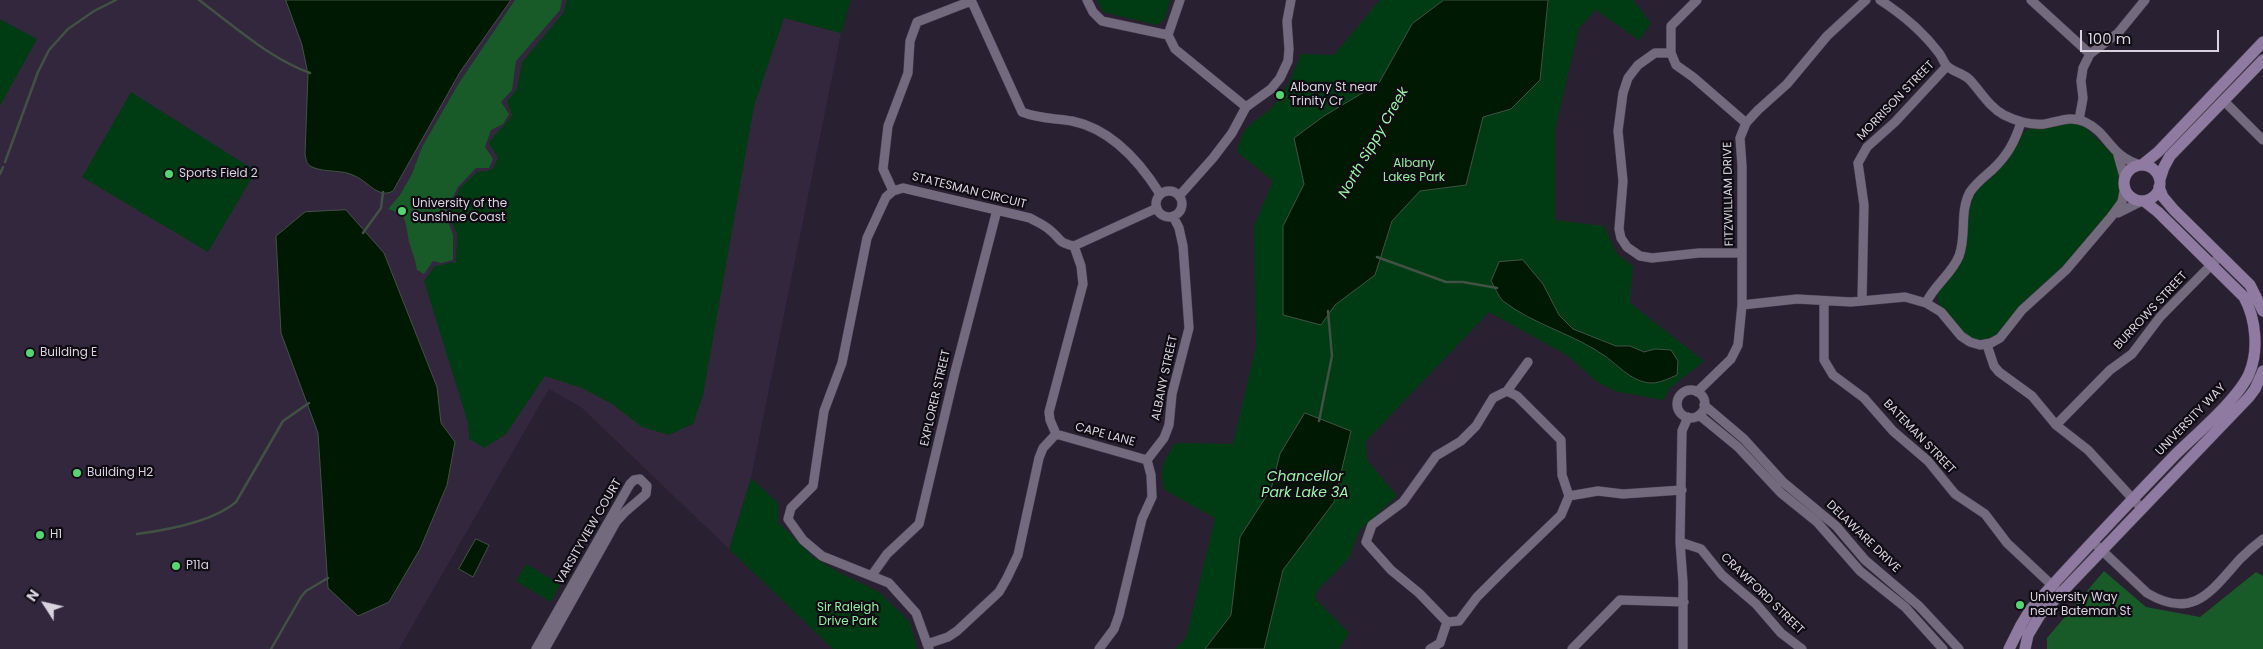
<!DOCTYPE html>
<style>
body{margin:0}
#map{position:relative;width:2263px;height:649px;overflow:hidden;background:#292031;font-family:Poppins,sans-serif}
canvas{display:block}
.north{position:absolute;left:20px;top:579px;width:50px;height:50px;-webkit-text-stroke:4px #100c13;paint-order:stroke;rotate:305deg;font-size:14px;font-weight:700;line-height:20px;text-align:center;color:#d8d3de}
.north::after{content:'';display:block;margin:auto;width:18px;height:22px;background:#d8d3de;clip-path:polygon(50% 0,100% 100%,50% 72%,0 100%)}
.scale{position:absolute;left:2080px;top:30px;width:139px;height:22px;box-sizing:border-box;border:2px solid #d8d3de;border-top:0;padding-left:6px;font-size:15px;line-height:18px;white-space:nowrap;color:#d8d3de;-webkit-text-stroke:4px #100c13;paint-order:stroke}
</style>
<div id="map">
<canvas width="2263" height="649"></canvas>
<div class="north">N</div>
<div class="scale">100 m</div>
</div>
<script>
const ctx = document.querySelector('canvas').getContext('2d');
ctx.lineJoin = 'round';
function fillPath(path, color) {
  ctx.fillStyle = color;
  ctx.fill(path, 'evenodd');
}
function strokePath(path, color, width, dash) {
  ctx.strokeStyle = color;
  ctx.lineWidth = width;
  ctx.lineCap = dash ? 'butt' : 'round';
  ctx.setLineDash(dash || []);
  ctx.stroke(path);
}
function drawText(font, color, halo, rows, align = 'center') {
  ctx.font = font + ' Poppins,sans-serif';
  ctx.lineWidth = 4.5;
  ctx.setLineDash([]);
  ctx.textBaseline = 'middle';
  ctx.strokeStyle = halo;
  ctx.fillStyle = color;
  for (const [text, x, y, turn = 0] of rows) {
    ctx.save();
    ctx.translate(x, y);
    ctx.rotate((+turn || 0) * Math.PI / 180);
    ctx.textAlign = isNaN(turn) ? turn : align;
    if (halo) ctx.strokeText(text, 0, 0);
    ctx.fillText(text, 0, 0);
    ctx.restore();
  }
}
const built = new Path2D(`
 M 0,0 L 718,0 L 841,33 L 751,478 L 729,549 L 581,407 L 549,389 L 399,649 L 0,649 Z`);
const green = new Path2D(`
 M 567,0 L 851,0 L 841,33 L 784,18 L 754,106 L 703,395 L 693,424 L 669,435 L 642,427 L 612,404 L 582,388 L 545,376 L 506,434 L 484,448 L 469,439 L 468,423 L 424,281 L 435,266 L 456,262 L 457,235 L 449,214 L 460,188 L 477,172 L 492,170 L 498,158 L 489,143 C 496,132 505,126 512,115 L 507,101 L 517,89 L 522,62 L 564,12 Z
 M 1097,0 L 1170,0 L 1165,19 L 1157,25 L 1103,12 Z
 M 1380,0 L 1633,0 L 1651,23 L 1639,40 L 1596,10 L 1579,28 L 1555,129 L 1555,220 L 1604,226 L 1617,254 L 1633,266 L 1630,303 L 1704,361 L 1670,388 L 1663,400 L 1615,391 L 1596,381 L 1567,355 L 1489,312 L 1366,441 L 1367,460 L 1397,496 L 1359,531 L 1349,558 L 1316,592 L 1315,598 L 1349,633 L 1339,649 L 1175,649 L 1186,638 L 1215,518 L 1165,490 C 1158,469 1163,461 1176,443 L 1233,444 L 1256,346 L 1254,226 L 1273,181 L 1237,152 C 1244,119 1256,125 1274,105 C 1287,90 1294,72 1301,54 L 1334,55 Z
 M 0,19 L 37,39 L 0,106 Z
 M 131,92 L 256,171 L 208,252 L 82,177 Z
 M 2065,123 L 2077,123 L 2086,128 L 2114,156 L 2120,174 L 2121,193 L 2117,205 L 2090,234 L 2063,267 L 2022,303 L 1998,334 L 1991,338 L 1979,341 L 1966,335 L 1952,317 L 1938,303 L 1937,291 L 1963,259 L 1967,245 L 1968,214 L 1975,192 L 2006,161 L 2025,131 L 2031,128 Z
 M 751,478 L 778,503 L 778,522 L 812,556 L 840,573 L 879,592 L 910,622 L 917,649 L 833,649 L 729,549 Z
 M 526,564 L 560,584 L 551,602 L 516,581 Z`);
const forest = new Path2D(`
 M 515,0 L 562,0 L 560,10 L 516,61 L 512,90 L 501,102 L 509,114 L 503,124 L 491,130 L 485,147 L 493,159 L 489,168 L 476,168 L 458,187 L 445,213 L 453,235 L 453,260 L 441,263 L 433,261 L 424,274 L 417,270 C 415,258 412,252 409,242 C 407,232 407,224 402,214 L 388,209 L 400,195 L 412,174 L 422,147 L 459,83 Z
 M 2104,571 L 2146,607 L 2200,617 L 2256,572 L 2263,576 L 2263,649 L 2047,649 L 2047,638 Z`);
const water = new Path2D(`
 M 286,0 L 511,0 L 460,72 L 393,191 C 378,199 369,182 355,176 C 342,169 325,173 312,167 C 306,164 306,159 305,154 L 308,74 L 302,45 Z
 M 1444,0 L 1548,0 L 1540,80 L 1511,109 L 1483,117 L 1466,185 L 1420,191 L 1392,221 L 1375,275 L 1335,305 L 1321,325 L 1283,315 L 1283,226 L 1304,184 L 1294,138 L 1324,116 L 1379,83 L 1412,24 Z
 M 346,210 L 384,253 L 437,387 L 441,423 L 455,442 L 447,485 L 420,549 L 389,602 L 358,616 L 328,588 L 318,433 L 281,333 L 276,236 L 305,212 Z
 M 1523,260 L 1543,284 L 1559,315 L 1573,329 L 1616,346 L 1630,346 L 1644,352 L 1655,349 L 1671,350 L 1678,361 L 1677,375 C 1670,378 1660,383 1652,383 C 1633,383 1619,366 1605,356 C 1574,334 1534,325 1503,301 C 1498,296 1495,287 1491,281 L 1499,262 Z
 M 1305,413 L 1351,431 L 1334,502 L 1283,570 L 1264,649 L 1205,649 L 1231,615 L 1240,537 L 1271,489 L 1280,454 Z
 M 476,539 L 489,545 L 473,577 L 459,569 Z`);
const stream = new Path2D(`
 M 199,0 C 234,26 269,58 310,73
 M 5,162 L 38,72 L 49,50 L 68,29 L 94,11 L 116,0
 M 0,174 L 3,167
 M 363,233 L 381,208 L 383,192
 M 1377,257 L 1446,282 L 1463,282 L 1497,288
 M 1319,421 L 1332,356 L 1328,311
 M 137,534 C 167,530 213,522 236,502 L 283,421 L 309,403
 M 271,649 L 301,597 L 306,591 L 328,578`);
const street = new Path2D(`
 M 971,0 L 1022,112 C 1039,119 1055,118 1072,121 C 1111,129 1140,162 1160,194
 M 1087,0 L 1093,12 L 1102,21 L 1168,35
 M 1180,0 L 1168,35 L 1175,49 L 1246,107
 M 1697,0 L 1671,26 L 1671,53 L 1676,65 L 1693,77 L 1746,123
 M 1880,0 C 1902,14 1923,32 1939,53 C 1942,57 1944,63 1947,66 C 1953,72 1963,73 1970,80 C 1981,92 1989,107 2004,115 C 2016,121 2030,125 2044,124 C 2058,122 2071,115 2085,122 C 2109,133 2110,157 2141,165
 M 2031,0 L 2090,54
 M 1671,53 L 1655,53 L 1638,65 L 1628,78 L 1623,93 L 1618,131 L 1623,181 L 1619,229 L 1621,238 L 1627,247 L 1640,256 L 1652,258 L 1699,253 L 1742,253
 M 2224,101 L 2263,140
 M 2079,120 L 2083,98 L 2081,81 L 2083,68 L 2090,54 L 2118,33 L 2145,0
 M 2118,155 L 2125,180
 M1156 204a13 13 0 1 1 26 0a13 13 0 1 1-26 0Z
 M 893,191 L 883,169 L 888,126 L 908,73 L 910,41 L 917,22 L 971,1
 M 1180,195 L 1213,158 L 1232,133 L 1246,107 L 1271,89 L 1280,78 L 1288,61 L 1289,49 L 1287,21 L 1291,0
 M 2118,213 L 2142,201
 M 1074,246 L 1157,208
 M 1824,301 L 1824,360 L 1833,375 L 1864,398 L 1893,431 L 1928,461 L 1955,494 L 1985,514 L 2007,543 L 2056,589
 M 1862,301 L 1864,205 L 1858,163 L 1867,147 L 1895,122 L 1947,66
 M 1926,303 C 1934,285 1952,274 1959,256 C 1967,235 1959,212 1970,192 C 1976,183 1984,177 1992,170 C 2007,156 2015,142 2021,122
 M 1742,305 L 1797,299 L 1851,302 L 1905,297 L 1926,303 L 1941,312 L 1961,336 L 1970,342 L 1980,345 L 1991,343 L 2000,338 L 2022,310 L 2066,270 L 2111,217 L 2122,202 L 2125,186
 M 1987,345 L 1994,366 L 1999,372 L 2032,396 L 2056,425 L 2088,450 L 2142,509
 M1677 404a14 14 0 1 1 28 0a14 14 0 1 1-28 0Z
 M 1507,391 L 1528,362
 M 1697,392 L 1731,359 L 1738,345 L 1742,305 L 1742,166 L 1740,138 L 1746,123 L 1758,110 L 1787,84 L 1827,36 L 1866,0
 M 1704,405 L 1744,439 L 1783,482 L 1836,526 L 1865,560 L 1919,606 L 1959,649
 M 1699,415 L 1738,447 L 1781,493 L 1817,522 L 1860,571 L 1905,607 L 1943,649
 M 2056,425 L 2110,370 L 2132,354 L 2160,317 L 2220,256
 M 1056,434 L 1147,460
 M 1569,496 L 1598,491 L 1623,494 L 1682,490
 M 1680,542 L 1701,549 L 1722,575 L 1756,604 L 1781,633 L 1802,649
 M 2093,542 L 2147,593 C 2194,621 2212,590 2240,559 C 2247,552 2255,545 2263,539
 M 872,575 L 887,554 L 919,524 L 955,372 L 997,210
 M 1447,622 L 1419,593 L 1391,570 L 1366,542 L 1372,525 L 1403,502 L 1436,456 L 1461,441 L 1476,426 L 1493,398 L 1507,391 L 1517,396 L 1561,440 L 1562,475 L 1569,496
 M 1447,622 L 1459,621 L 1477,597 L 1506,568 L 1561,515 L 1569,496
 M 927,644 L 948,637 L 957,631 L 999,592 L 1007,578 L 1018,555 L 1039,458 L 1043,448 L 1056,434 L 1050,420 L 1049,412 L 1083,284 L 1081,266 L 1074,246 C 1057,242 1062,240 1051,231 C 1045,225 1037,222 1030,218 L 903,188 L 893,191 L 886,197 L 867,238 L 842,363 L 824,411 L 813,486 L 791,508 L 788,519 L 803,540 L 822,556 L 889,583 L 916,613 L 929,649
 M 536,649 L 630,484 L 634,480 L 640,479 L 647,486 L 646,494 L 625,512 L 616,522 L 545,649
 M 1099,649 L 1114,629 L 1119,615 L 1142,519 L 1152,497 L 1151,475 L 1147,460 L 1164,438 L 1169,425 L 1172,394 L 1189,328 L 1183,246 L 1179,228 L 1173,216
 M 1430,649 L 1440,643 L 1447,622
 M 1572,649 L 1620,600 L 1684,602
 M 1683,649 L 1683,582 L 1680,542 L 1682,431 L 1688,417`);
const secondary = new Path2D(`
 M 2142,165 L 2158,152 L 2263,42
 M2124 183a18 18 0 1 1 36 0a18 18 0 1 1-36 0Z
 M 2160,179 L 2164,167 L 2170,156 L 2263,60
 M 2159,187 L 2163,197 L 2174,210 L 2250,285 L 2263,311
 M 2009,649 L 2021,625 L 2030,610 C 2077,557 2126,506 2175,455 C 2195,435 2238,399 2249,374 C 2259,351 2256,319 2244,297 L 2158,212 L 2144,201
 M 2025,649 L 2028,635 L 2040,615 L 2249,397 L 2255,389 L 2263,371`);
const markers = [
 [1280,95,5,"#55d672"],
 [169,174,5,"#55d672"],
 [402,211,5,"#55d672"],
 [30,353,5,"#55d672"],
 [77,473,5,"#55d672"],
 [40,535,5,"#55d672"],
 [176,566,5,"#55d672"],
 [2020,605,5,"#55d672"]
];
const poiNames = [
 ["Albany St near",1290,88],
 ["Trinity Cr",1290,102],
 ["Sports Field 2",179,174],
 ["University of the",412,204],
 ["Sunshine Coast",412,218],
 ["Building E",40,353],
 ["Building H2",87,473],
 ["H1",50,535],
 ["P11a",186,566],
 ["University Way",2030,598],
 ["near Bateman St",2030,612]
];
const streetNames = [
 ["MORRISON STREET",1896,101,-46],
 ["STATESMAN CIRCUIT",969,191,14],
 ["FITZWILLIAM DRIVE",1729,194,-91],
 ["BURROWS STREET",2151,311,-47],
 ["ALBANY STREET",1165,378,-78],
 ["EXPLORER STREET",936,398,-77],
 ["UNIVERSITY WAY",2191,420,-46],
 ["CAPE LANE",1105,435,15],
 ["BATEMAN STREET",1919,437,46],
 ["VARSITYVIEW COURT",589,532,-60],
 ["DELAWARE DRIVE",1863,537,44],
 ["CRAWFORD STREET",1762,594,44]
];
const parkNames = [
 ["Albany",1414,164],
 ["Lakes Park",1414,178],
 ["Sir Raleigh",848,608],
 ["Drive Park",848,622]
];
const waterNames = [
 ["North Sippy Creek",1374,143,-60],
 ["Chancellor",1305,477],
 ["Park Lake 3A",1305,493]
];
fillPath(built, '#33273e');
fillPath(green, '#003c13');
fillPath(forest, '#195a29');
fillPath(water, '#001902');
strokePath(water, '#415144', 1);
strokePath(stream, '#415144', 2.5);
strokePath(street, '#453e4c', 10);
strokePath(secondary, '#453e4c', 12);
strokePath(street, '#746a7e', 9);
strokePath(secondary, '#8f7aa2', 11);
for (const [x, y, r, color] of markers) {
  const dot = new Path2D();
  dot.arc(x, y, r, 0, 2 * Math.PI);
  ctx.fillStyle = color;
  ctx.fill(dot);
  strokePath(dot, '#100c13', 2);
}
drawText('12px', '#d8d3de', '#100c13', poiNames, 'left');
drawText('12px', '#d8d3de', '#100c13', streetNames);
drawText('12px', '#93eaa0', '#100c13', parkNames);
drawText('italic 14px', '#9bf2a8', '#100c13', waterNames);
</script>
